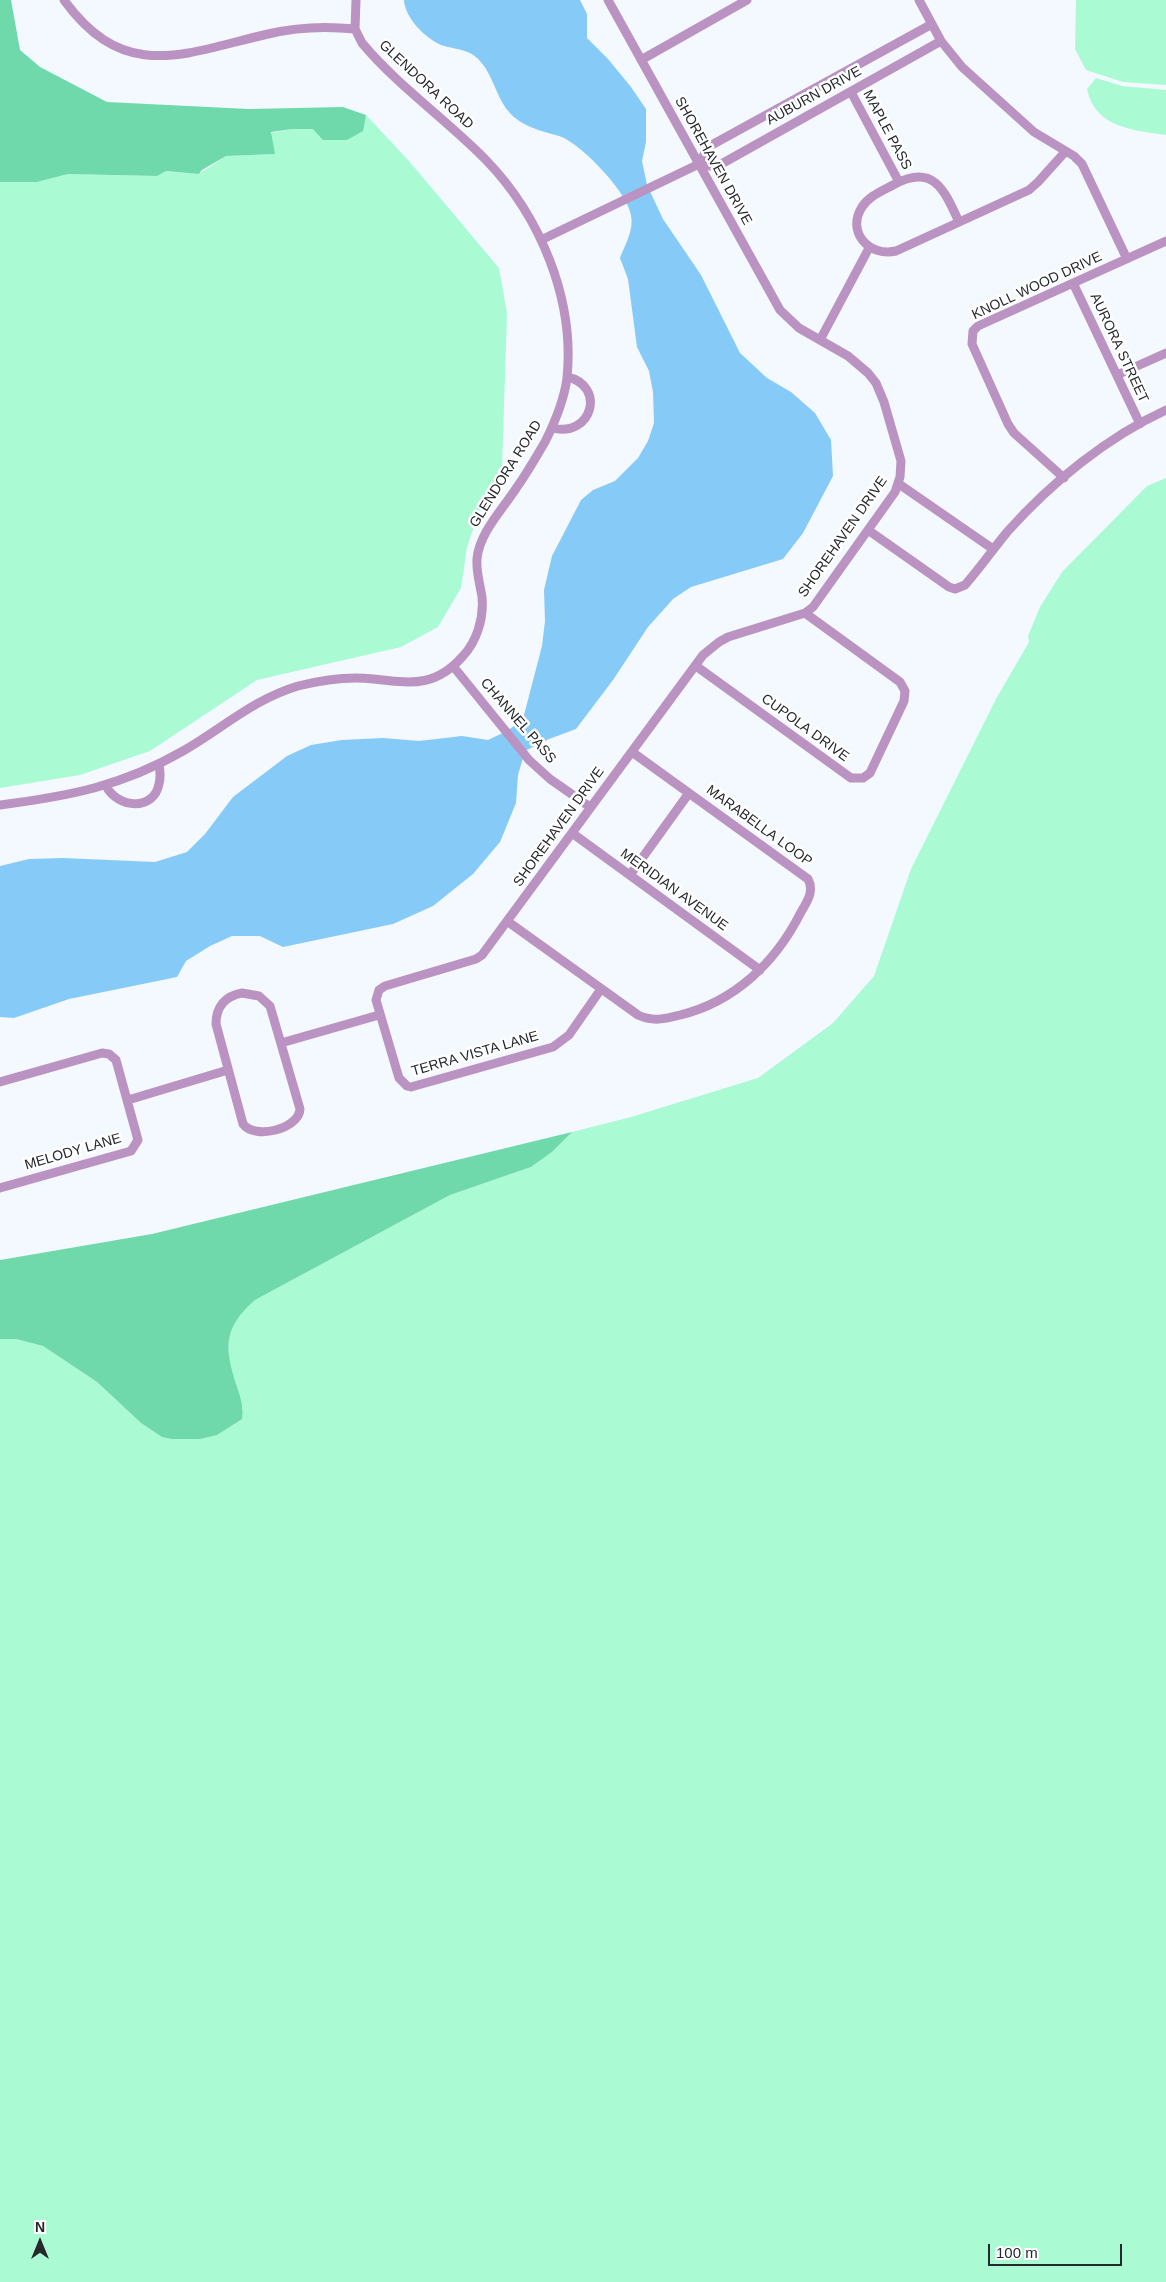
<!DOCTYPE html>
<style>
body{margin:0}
#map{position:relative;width:1166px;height:2282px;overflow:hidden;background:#f3f9ff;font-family:Arial,sans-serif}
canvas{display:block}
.north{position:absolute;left:15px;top:2217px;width:50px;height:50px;-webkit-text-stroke:4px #fff;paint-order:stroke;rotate:0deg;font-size:14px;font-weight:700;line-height:20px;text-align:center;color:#26292c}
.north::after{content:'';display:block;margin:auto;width:18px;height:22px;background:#26292c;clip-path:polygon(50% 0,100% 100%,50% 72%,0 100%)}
.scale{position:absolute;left:988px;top:2244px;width:134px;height:22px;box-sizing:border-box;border:2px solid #26292c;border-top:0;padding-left:6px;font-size:15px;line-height:18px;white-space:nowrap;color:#26292c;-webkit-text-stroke:4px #fff;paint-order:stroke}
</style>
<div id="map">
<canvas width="1166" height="2282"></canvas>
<div class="north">N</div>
<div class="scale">100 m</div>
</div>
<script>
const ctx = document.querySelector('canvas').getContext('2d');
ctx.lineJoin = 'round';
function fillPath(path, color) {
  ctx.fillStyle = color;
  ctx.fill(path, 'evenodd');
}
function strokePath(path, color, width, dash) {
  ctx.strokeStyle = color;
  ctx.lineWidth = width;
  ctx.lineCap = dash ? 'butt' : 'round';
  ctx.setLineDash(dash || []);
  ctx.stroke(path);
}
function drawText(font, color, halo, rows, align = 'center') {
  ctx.font = font + ' Arial,sans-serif';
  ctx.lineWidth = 5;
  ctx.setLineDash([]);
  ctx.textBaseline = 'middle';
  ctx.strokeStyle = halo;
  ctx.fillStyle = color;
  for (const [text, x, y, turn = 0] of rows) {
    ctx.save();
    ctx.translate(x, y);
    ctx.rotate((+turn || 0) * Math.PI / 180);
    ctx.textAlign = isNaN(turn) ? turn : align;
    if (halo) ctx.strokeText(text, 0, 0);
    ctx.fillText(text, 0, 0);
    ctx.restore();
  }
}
const green = new Path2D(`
 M 1076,0 L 1166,0 L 1166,85 L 1123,82 L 1086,70 L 1075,49 Z
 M 1096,78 L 1122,86 L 1166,90 L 1166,135 C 1133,130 1095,128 1087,89 Z
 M 366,115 L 409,161 L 499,268 L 507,313 L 502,469 L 482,510 L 479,512 L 467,547 L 461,588 L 438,627 L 401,647 L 257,680 L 150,751 L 80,775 L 0,788 L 0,182 L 37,182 L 68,174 L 156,176 L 166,171 L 199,174 L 226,156 L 274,154 L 271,133 L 292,129 L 313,129 L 366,117 Z
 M 1166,478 L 1166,2282 L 0,2282 L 0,1339 L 16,1339 L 43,1346 L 97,1382 L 141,1423 L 162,1437 L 243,1409 C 234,1380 218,1344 238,1315 C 242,1310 250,1305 255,1300 L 450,1195 L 531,1167 L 552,1152 L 572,1132 L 631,1117 L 758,1078 L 833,1023 L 874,976 L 911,869 L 996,699 L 1029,642 L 1028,636 L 1040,607 L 1062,572 L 1147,486 Z`);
const forest = new Path2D(`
 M 0,0 L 11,0 L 20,50 L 40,67 L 107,102 L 249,109 L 343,107 L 366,115 L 363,131 L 347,140 L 323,140 L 313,129 L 292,129 L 271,132 L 275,154 L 226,156 L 202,170 L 199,174 L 166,171 L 157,176 L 68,174 L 37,182 L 0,182 Z
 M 572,1132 L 552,1152 L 531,1167 L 450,1195 L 255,1300 C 224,1327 224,1346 236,1384 C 240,1396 244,1406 242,1419 L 217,1435 L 200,1439 L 172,1439 L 162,1437 L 141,1423 L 97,1382 L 43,1346 L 16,1339 L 0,1339 L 0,1260 L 152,1234 Z`);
const water = new Path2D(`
 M 404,0 L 580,0 L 587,14 L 587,38 L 608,59 L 631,87 L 646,109 L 646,142 L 642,161 L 647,185 L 663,219 L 701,275 L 740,353 L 767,378 L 791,392 L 815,413 L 831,440 L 833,476 L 803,533 L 783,559 L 691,587 L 673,599 L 648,627 L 613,680 L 576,729 L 549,739 L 525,751 L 518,775 L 516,803 L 500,842 L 473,874 L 433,906 L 393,924 L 283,947 L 260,936 L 232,936 L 210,946 L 186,961 L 177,977 L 69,999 L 14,1018 L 0,1017 L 0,866 L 29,859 L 63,858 L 155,862 L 187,852 L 205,834 L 233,797 L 287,756 L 311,745 L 342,740 L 383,738 L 419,741 L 462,736 L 488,740 L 507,731 L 523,719 L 542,646 L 545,621 L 544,590 L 552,556 L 581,500 L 593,490 L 615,481 L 638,458 L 648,441 L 654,423 L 653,392 L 649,371 L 637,347 L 628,279 L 620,258 C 625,244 634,231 631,215 C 628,193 581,143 559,136 C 542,131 522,127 509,112 C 494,95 492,65 470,53 C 462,49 450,48 441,45 C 425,38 405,18 404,0 Z`);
const minor = new Path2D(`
 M 64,0 C 125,84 185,53 268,34 C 297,27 326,26 355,29
 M 919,0 L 941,41 L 962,67 L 1034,132 L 1074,156 L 1082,164 L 1127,259
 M 641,60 L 747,0
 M 851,92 L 899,182
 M 699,164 L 708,147 L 932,24
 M 959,222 C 944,189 933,163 893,185 C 882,191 869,196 862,207 C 846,232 869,257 896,251 L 1029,190 L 1038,182 L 1065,152
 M 541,240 L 699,164 L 716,167 L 941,41
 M 1073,283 L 1140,424
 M 820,340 L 869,248
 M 1117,375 L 1166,353
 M 552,428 C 593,438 606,385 567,377
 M 1064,478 L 1014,433 L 1008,424 L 972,344 L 973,331 L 978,326 L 1166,241
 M 899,484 L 993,549
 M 868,530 L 949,587 L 955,589 L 965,585 C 980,568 993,549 1008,531 C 1051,483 1107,437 1166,410
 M 453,666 L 529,760 L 550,779 L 590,807
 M 696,666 L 851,778 L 863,778 L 870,773 L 904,701 L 905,691 L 900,682 L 805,613
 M 106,786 C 118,809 154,811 159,784 C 161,777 160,770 159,764
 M 0,805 C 70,796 122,786 183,751 C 223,728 254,699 298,686 C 322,680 349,676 373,679 C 411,683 435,688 463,656 C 477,641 484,618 482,597 C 480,584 476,572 477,559 C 479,533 503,509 517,487 C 527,473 536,457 545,442 C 555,422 564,401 567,378 C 575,299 540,216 486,160 C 447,120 399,87 362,43 L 355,29 L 356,0
 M 572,833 L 760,970
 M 630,875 L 689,793
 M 507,921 L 638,1015 C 653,1022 665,1019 680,1015 C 734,1002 775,963 800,914 C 806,903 815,892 808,879 L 632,752
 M 601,989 L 569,1035 L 553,1047 L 411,1087 L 407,1086 L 399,1078 L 376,1000 L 379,990 L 385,986 L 476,959 L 482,955 L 703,655 L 719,642 L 728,637 L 805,613 L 813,607 L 895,492 L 900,477 L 901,461 L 884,402 L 876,383 L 868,373 L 848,356 L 799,328 L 780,310 L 608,0
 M 242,993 L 259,996 L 270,1006 L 300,1109 C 299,1129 255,1140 243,1124 L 216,1024 C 216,1007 225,996 242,993 Z
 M 281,1043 L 379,1015
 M 0,1082 L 102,1053 L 109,1054 L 116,1060 L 138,1140 L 131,1151 L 0,1188
 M 128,1100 L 228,1070`);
const streetNames = [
 ["GLENDORA ROAD",426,85,43],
 ["AUBURN DRIVE",814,96,-29],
 ["MAPLE PASS",887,130,62],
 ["SHOREHAVEN DRIVE",713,161,61],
 ["KNOLL WOOD DRIVE",1037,286,-25],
 ["AURORA STREET",1119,348,65],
 ["GLENDORA ROAD",506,474,-58],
 ["SHOREHAVEN DRIVE",843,537,-55],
 ["CHANNEL PASS",518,721,49],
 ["CUPOLA DRIVE",805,728,36],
 ["MARABELLA LOOP",759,826,36],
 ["SHOREHAVEN DRIVE",559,827,-54],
 ["MERIDIAN AVENUE",674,890,36],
 ["TERRA VISTA LANE",475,1054,-16],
 ["MELODY LANE",73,1152,-16]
];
fillPath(green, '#aafad4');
fillPath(forest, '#70d9ab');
fillPath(water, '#86caf8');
strokePath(minor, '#bb93c2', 9);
drawText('14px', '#26292c', '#fff', streetNames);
</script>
